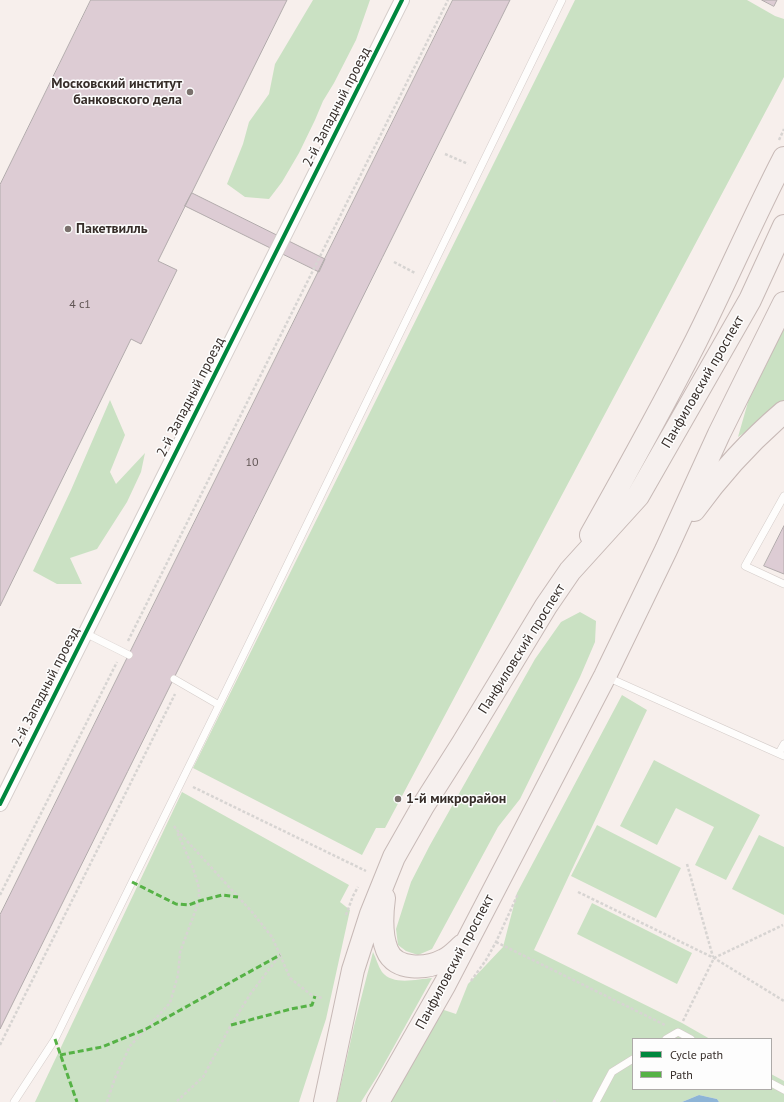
<!DOCTYPE html>
<meta charset="utf-8">
<style>
body{margin:0}
#map{position:relative;width:784px;height:1102px;overflow:hidden;background:#f7efec;font-family:"PT Sans",sans-serif}
canvas{display:block}
.legend{position:absolute;left:632px;top:1038px;width:140px;height:52px;box-sizing:border-box;background:#fdfdfd;border:1px solid #adaaa8;margin:0;padding:5px 7px;list-style:none;font-size:12px;color:#362d29}
.legend li{display:flex;align-items:center;gap:8px;height:20px}
.legend b{width:20px;border:1px solid #adaaa8}
</style>
<div id="map">
<canvas width="784" height="1102"></canvas>
<ul class="legend">
<li><b style="height:5px;background:#00873e"></b>Cycle path</li>
<li><b style="height:5px;background:#56b246"></b>Path</li>
</ul>
</div>
<script>
const ctx = document.querySelector('canvas').getContext('2d');
ctx.lineJoin = 'round';
function fillPath(path, color) {
  ctx.fillStyle = color;
  ctx.fill(path, 'evenodd');
}
function strokePath(path, color, width, dash) {
  ctx.strokeStyle = color;
  ctx.lineWidth = width;
  ctx.lineCap = dash ? 'butt' : 'round';
  ctx.setLineDash(dash || []);
  ctx.stroke(path);
}
function drawText(font, color, halo, rows, align = 'center') {
  ctx.font = font + ' "PT Sans",sans-serif';
  ctx.lineWidth = 3;
  ctx.setLineDash([]);
  ctx.textBaseline = 'middle';
  ctx.strokeStyle = halo;
  ctx.fillStyle = color;
  for (const [text, x, y, turn = 0] of rows) {
    ctx.save();
    ctx.translate(x, y);
    ctx.rotate((+turn || 0) * Math.PI / 180);
    ctx.textAlign = isNaN(turn) ? turn : align;
    if (halo) ctx.strokeText(text, 0, 0);
    ctx.fillText(text, 0, 0);
    ctx.restore();
  }
}
const green = new Path2D(`
 M 313,0 L 370,0 L 356,40 L 334,83 L 323,101 L 315,120 L 299,153 L 282,182 L 269,199 L 245,197 L 227,184 L 243,144 L 249,122 L 269,94 L 275,64 Z
 M 575,0 L 747,0 L 775,16 L 784,19 L 784,77 L 385,828 L 376,828 L 362,855 L 193,768 Z
 M 784,328 L 784,403 L 763,420 L 738,437 L 748,402 Z
 M 110,400 L 125,435 L 110,472 L 116,484 L 145,453 L 141,472 L 127,502 L 97,549 L 70,558 L 82,584 L 57,584 L 33,571 L 71,490 Z
 M 580,612 L 596,621 L 595,642 L 580,677 L 520,799 L 498,827 L 432,949 L 418,955 L 406,951 L 398,945 L 396,929 L 411,882 L 430,845 L 535,659 L 561,622 Z
 M 622,695 L 647,710 L 534,950 L 682,1023 L 710,1039 L 633,1039 L 633,1089 L 771,1089 L 771,1074 L 784,1081 L 784,1102 L 719,1102 L 717,1099 L 699,1095 L 682,1102 L 391,1102 L 438,1008 L 456,1014 L 468,984 L 503,947 L 517,893 Z
 M 654,760 L 760,815 L 726,880 L 695,865 L 714,827 L 676,808 L 657,845 L 620,826 Z
 M 182,792 L 349,885 L 340,902 L 350,910 L 326,1019 L 299,1102 L 35,1102 Z
 M 597,825 L 681,868 L 656,918 L 571,876 Z
 M 759,835 L 784,847 L 784,915 L 732,889 Z
 M 592,903 L 692,953 L 677,984 L 577,934 Z
 M 373,952 C 376,958 378,966 382,972 C 393,986 417,979 432,978 L 378,1075 L 361,1102 L 337,1102 L 354,1026 Z`);
const water = new Path2D(`
 M 699,1095 L 717,1099 L 719,1102 L 682,1102 Z`);
const building = new Path2D(`
 M 91,0 L 287,0 L 158,261 L 177,270 L 141,344 L 131,339 L 0,606 L 0,185 Z
 M 453,0 L 510,0 L 0,1029 L 0,915 Z
 M 762,0 L 777,0 L 774,6 Z
 M 192,193 L 325,259 L 319,272 L 185,206 Z
 M 784,526 L 784,574 L 764,566 Z`);
const path = new Path2D(`
 M 779,140 L 784,129
 M 445,154 L 468,164
 M 394,262 L 415,273
 M 128,641 L 448,0
 M 193,787 L 366,871
 M 174,826 L 176,829 L 252,912 L 272,937 L 280,955 L 251,993 L 231,1025 L 203,1077 L 176,1102
 M 687,864 L 713,957
 M 578,892 L 714,958 L 784,1001
 M 0,895 L 117,662
 M 346,915 L 353,896 L 358,887
 M 496,942 L 665,1025
 M 280,955 L 290,978 L 310,994 L 315,996 L 322,998
 M 471,981 L 486,960 L 496,942 L 518,894
 M 683,1021 L 714,958 L 783,925
 M 0,1045 L 175,694
 M 107,1102 L 115,1078 L 130,1046 L 170,1003 L 178,975 L 180,952 L 199,901 L 199,888 L 193,868 L 177,832
 M 553,1102 L 558,1100`);
const lane = new Path2D(`
 M 784,496 L 745,566 L 784,584
 M 85,633 L 129,655
 M 607,677 L 784,756
 M 174,679 L 219,705
 M 779,753 L 784,744
 M 666,1039 L 678,1032 L 691,1039
 M 771,1083 L 784,1090
 M 14,1102 L 55,1039 L 219,705 L 562,0
 M 596,1102 L 612,1072 L 633,1059`);
const street = new Path2D(`
 M 0,804 L 402,0`);
const primary = new Path2D(`
 M 694,510 C 720,474 750,441 784,412
 M 591,535 C 627,471 663,406 696,341 C 726,281 753,218 784,158
 M 384,898 C 382,913 381,935 387,950 C 395,971 427,969 444,960 C 451,957 457,950 463,945
 M 325,1102 L 353,970 L 371,914 L 394,857 L 423,806 L 463,743 L 546,606 L 570,571 L 638,496 L 750,300 L 784,226
 M 378,1102 L 445,984 L 605,676 L 666,550 L 719,434 L 784,303`);
const quiet = new Path2D(`
 M 132,882 L 176,904 L 189,905 L 199,901 L 222,895 L 238,897
 M 231,1025 L 291,1009 L 312,1005 L 315,996
 M 55,1039 L 77,1102
 M 60,1055 L 102,1047 L 146,1029 L 280,955`);
const cycleway = new Path2D(`
 M 0,804 L 402,0`);
const markers = [
 [190,92,4,"#7a716d"],
 [68,229,4,"#7a716d"],
 [398,799,4,"#7a716d"]
];
const numberNames = [
 ["4 с1",80,305],
 ["10",252,463]
];
const poiNames = [
 ["Московский институт",182,84,"right"],
 ["банковского дела",182,100,"right"],
 ["Пакетвилль",76,229],
 ["1-й микрорайон",406,799]
];
const streetNames = [
 ["2-й Западный проезд",337,107,-63],
 ["Панфиловский проспект",703,382,-60],
 ["2-й Западный проезд",191,397,-63],
 ["Панфиловский проспект",522,649,-58],
 ["2-й Западный проезд",46,687,-63],
 ["Панфиловский проспект",455,962,-62]
];
fillPath(green, '#cae1c3');
fillPath(water, '#8db4d6');
fillPath(building, '#ddccd4');
strokePath(building, '#b2abac', 1);
strokePath(lane, '#d4ccc9', 8);
strokePath(street, '#d4ccc9', 16);
strokePath(primary, '#c7b9b6', 24);
strokePath(path, '#d7d4d2', 2.5, [3, 2]);
strokePath(lane, '#fefdfc', 7);
strokePath(street, '#fefdfc', 14);
strokePath(primary, '#f6f0ee', 22);
strokePath(quiet, '#56b246', 3, [6, 3]);
strokePath(cycleway, '#00873e', 4);
for (const [x, y, r, color] of markers) {
  const dot = new Path2D();
  dot.arc(x, y, r, 0, 2 * Math.PI);
  ctx.fillStyle = color;
  ctx.fill(dot);
  strokePath(dot, '#fdfdfd', 1.5);
}
drawText('12px', '#605554', null, numberNames);
drawText('bold 14px', '#362d29', '#fdfdfd', poiNames, 'left');
drawText('14px', '#362d29', '#fdfdfd', streetNames);
</script>
